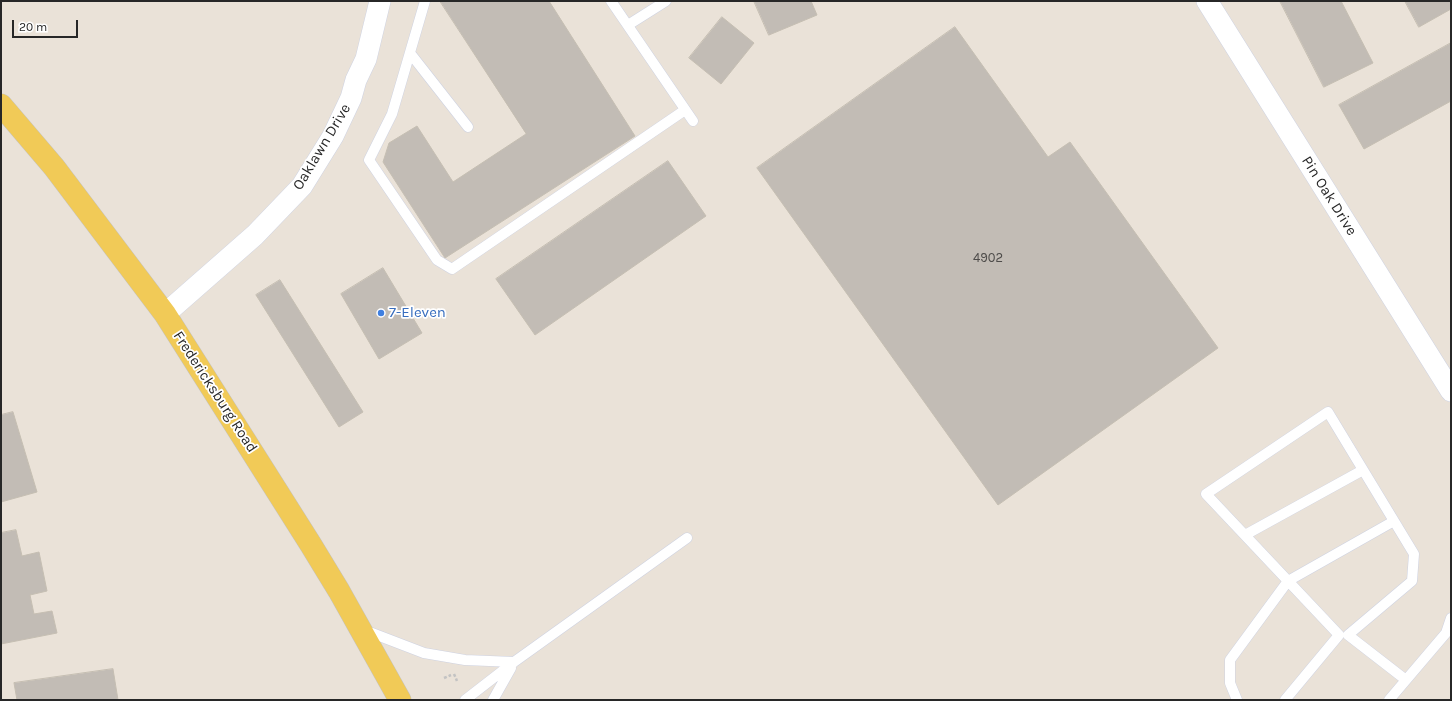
<!DOCTYPE html>
<style>
body{margin:0}
#map{position:relative;width:1452px;height:701px;overflow:hidden;background:#eae2d8;font-family:Karla,sans-serif}
canvas{display:block}
.frame{position:absolute;inset:0;border:2px solid #272727;pointer-events:none}
.scale{position:absolute;left:12px;top:20px;width:66px;height:18px;box-sizing:border-box;border:2px solid #272727;border-top:0;padding-left:5px;font-size:12px;line-height:14px;white-space:nowrap;color:#272727;-webkit-text-stroke:3px #fff;paint-order:stroke}
</style>
<div id="map">
<canvas width="1452" height="701"></canvas>
<div class="frame"></div>
<div class="scale">20 m</div>
</div>
<script>
const ctx = document.querySelector('canvas').getContext('2d');
ctx.lineJoin = 'round';
function fillPath(path, color) {
  ctx.fillStyle = color;
  ctx.fill(path, 'evenodd');
}
function strokePath(path, color, width, dash) {
  ctx.strokeStyle = color;
  ctx.lineWidth = width;
  ctx.lineCap = dash ? 'butt' : 'round';
  ctx.setLineDash(dash || []);
  ctx.stroke(path);
}
function drawText(font, color, halo, rows, align = 'center') {
  ctx.font = font + ' Karla,sans-serif';
  ctx.lineWidth = 3.5;
  ctx.setLineDash([]);
  ctx.textBaseline = 'middle';
  ctx.strokeStyle = halo;
  ctx.fillStyle = color;
  for (const [text, x, y, turn = 0] of rows) {
    ctx.save();
    ctx.translate(x, y);
    ctx.rotate((+turn || 0) * Math.PI / 180);
    ctx.textAlign = isNaN(turn) ? turn : align;
    if (halo) ctx.strokeText(text, 0, 0);
    ctx.fillText(text, 0, 0);
    ctx.restore();
  }
}
const building = new Path2D(`
 M 440,1 L 549,1 L 635,136 L 445,258 L 383,162 L 389,143 L 417,126 L 453,182 L 526,134 Z
 M 754,1 L 811,1 L 817,15 L 769,35 Z
 M 1280,1 L 1341,1 L 1373,63 L 1324,87 Z
 M 1405,1 L 1451,1 L 1451,9 L 1419,27 Z
 M 722,17 L 754,43 L 721,84 L 689,58 Z
 M 955,27 L 1048,157 L 1070,142 L 1218,348 L 998,505 L 757,168 Z
 M 1451,43 L 1451,101 L 1364,149 L 1339,105 Z
 M 668,161 L 706,216 L 535,335 L 496,279 Z
 M 383,268 L 422,333 L 379,359 L 341,294 Z
 M 280,280 L 363,412 L 339,427 L 256,295 Z
 M 13,412 L 37,492 L 1,502 L 1,415 Z
 M 16,530 L 22,556 L 39,552 L 47,591 L 30,595 L 34,614 L 52,611 L 57,633 L 1,644 L 1,533 Z
 M 113,669 L 118,700 L 17,700 L 14,683 Z`);
const path = new Path2D(`
 M 454,674 L 457,681
 M 444,678 L 451,675`);
const lane = new Path2D(`
 M 425,1 L 392,114 L 369,160 L 437,260 L 452,269 L 685,110
 M 611,1 L 693,121
 M 628,25 L 666,1
 M 410,53 L 468,127
 M 1245,535 L 1363,470
 M 364,630 L 424,653 L 465,660 L 514,662
 M 465,700 L 514,662 L 687,538
 M 493,700 L 511,668
 M 1237,700 L 1230,683 L 1230,660 L 1288,581 L 1394,521
 M 1285,700 L 1339,635 L 1206,494 L 1328,412 L 1414,554 L 1412,581 L 1348,635 L 1406,680
 M 1389,700 L 1446,633 L 1451,618`);
const street = new Path2D(`
 M 1207,1 L 1451,391
 M 165,314 L 255,235 L 302,186 L 333,136 L 351,98 L 356,80 L 366,59 L 380,1`);
const primary = new Path2D(`
 M 1,105 L 54,167 L 165,314 L 311,545 L 339,591 L 400,700`);
const markers = [
 [381,313,4,"#3f7fe0"]
];
const numberNames = [
 ["4902",988,258]
];
const streetNames = [
 ["Oaklawn Drive",322,147,-59],
 ["Pin Oak Drive",1329,196,58],
 ["Fredericksburg Road",215,392,57]
];
const shopNames = [
 ["7-Eleven",389,313]
];
fillPath(building, '#c2bcb5');
strokePath(building, '#c5beb2', 1);
strokePath(lane, '#ced2e1', 11);
strokePath(street, '#ced2e1', 22);
strokePath(primary, '#c3c3c3', 23);
strokePath(path, '#c3c3c3', 2.5, [3, 2]);
strokePath(lane, '#fff', 10);
strokePath(street, '#fff', 21);
strokePath(primary, '#f1ca57', 22);
for (const [x, y, r, color] of markers) {
  const dot = new Path2D();
  dot.arc(x, y, r, 0, 2 * Math.PI);
  ctx.fillStyle = color;
  ctx.fill(dot);
  strokePath(dot, '#fff', 1.5);
}
drawText('13px', '#4e4c4a', null, numberNames);
drawText('15px', '#272727', '#fff', streetNames);
drawText('15px', '#366cbe', '#fff', shopNames, 'left');
</script>
